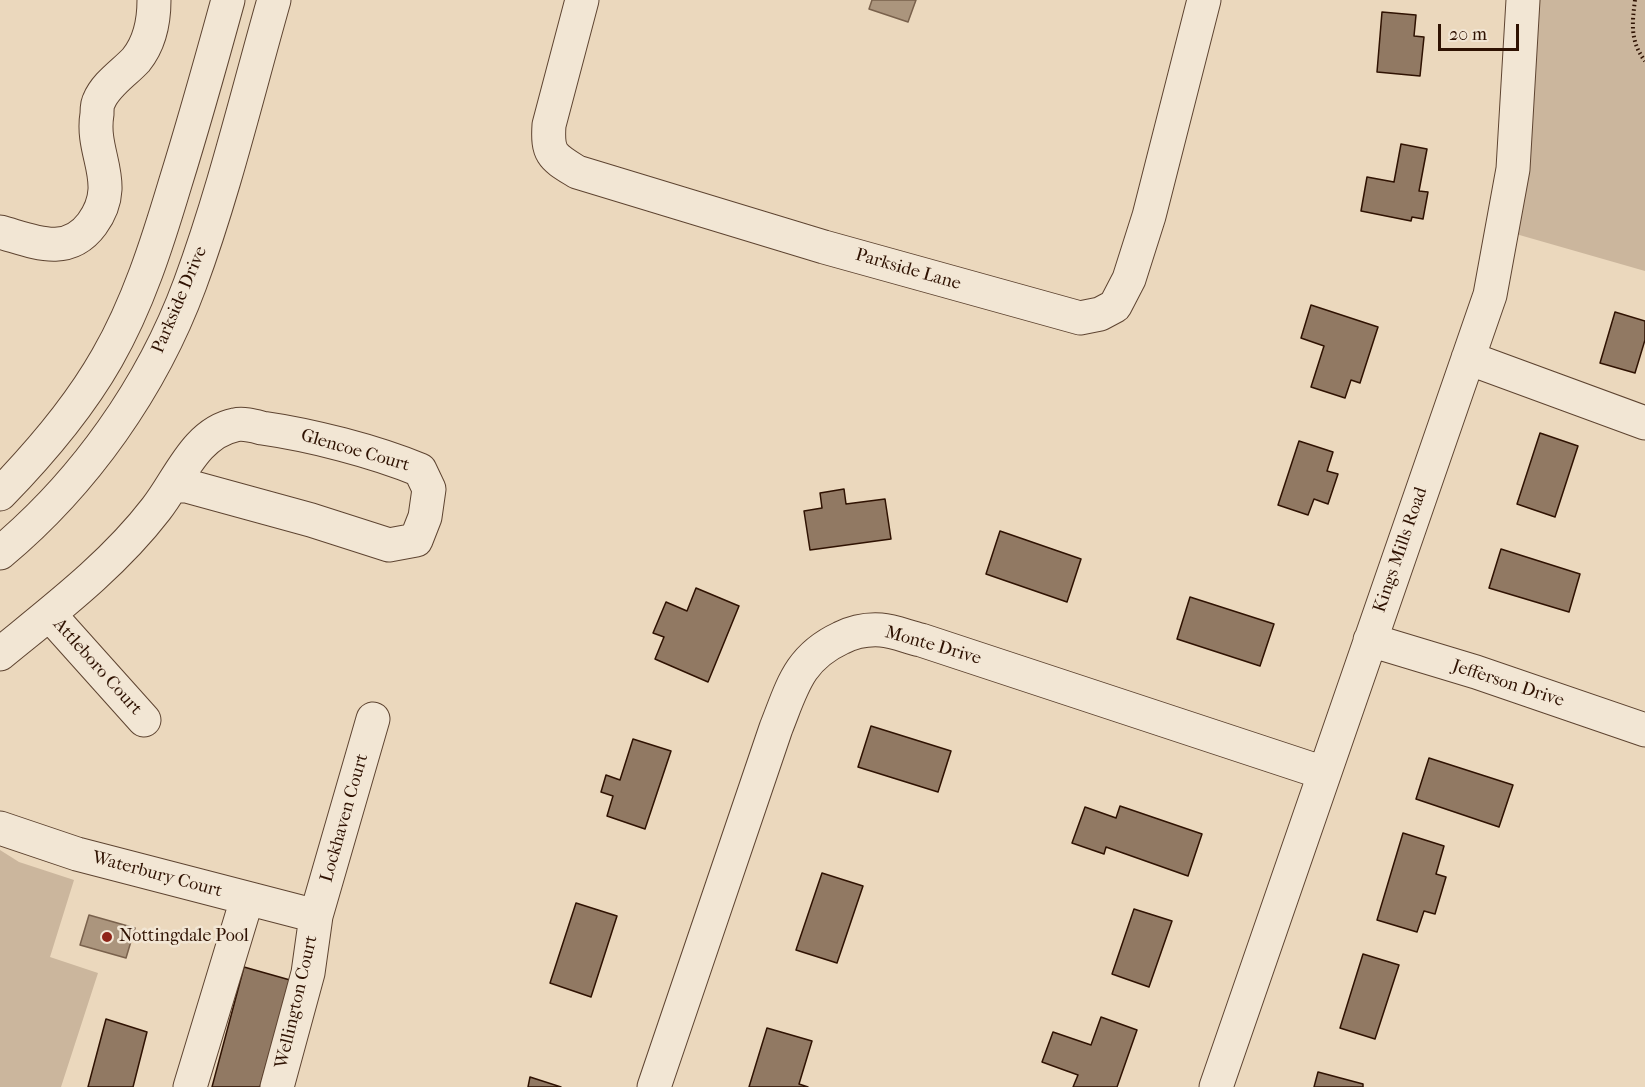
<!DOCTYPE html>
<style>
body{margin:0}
#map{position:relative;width:1645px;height:1087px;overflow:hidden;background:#ebd8bd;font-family:"IM FELL French Canon",serif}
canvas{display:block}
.scale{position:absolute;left:1438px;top:24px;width:81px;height:27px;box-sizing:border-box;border:3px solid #2f1202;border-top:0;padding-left:8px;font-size:18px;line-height:21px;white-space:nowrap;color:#2f1202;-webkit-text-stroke:4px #f2e6d4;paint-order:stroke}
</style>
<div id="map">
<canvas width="1645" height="1087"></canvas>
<div class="scale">20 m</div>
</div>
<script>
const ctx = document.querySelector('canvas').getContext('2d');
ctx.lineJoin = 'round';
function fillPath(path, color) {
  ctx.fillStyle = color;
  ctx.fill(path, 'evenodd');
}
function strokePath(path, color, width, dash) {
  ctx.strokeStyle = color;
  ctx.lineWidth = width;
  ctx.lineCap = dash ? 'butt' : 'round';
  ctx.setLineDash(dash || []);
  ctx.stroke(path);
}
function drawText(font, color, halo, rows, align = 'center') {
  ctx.font = font + ' "IM FELL French Canon",serif';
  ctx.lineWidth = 5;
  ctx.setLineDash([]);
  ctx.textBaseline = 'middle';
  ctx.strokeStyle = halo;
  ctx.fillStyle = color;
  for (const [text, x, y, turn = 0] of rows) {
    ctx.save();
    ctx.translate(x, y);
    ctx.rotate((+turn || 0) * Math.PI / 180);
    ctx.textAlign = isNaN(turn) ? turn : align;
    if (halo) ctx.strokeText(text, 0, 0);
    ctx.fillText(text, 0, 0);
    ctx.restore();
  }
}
const green = new Path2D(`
 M 1523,0 L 1645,0 L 1645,271 L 1502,230 Z
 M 0,850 L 19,862 L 74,880 L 50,957 L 98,973 L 61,1087 L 0,1087 Z`);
const water = new Path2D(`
 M 872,0 L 916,0 L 908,22 L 869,9 Z
 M 89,915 L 135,928 L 126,958 L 80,945 Z`);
const building = new Path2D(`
 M 1382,12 L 1416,15 L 1414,36 L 1424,37 L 1420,76 L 1377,72 Z
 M 1401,144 L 1427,149 L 1419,191 L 1428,192 L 1423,219 L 1412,217 L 1411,221 L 1361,211 L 1367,177 L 1394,182 Z
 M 1311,305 L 1378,327 L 1360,383 L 1351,380 L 1345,398 L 1311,387 L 1324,346 L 1301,338 Z
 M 1615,312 L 1645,321 L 1645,340 L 1635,373 L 1600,363 Z
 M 1540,433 L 1578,446 L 1555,517 L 1517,504 Z
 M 1299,441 L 1333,452 L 1327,471 L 1338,474 L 1328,504 L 1314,499 L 1308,515 L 1278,505 Z
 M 844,489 L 846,504 L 885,499 L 891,539 L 810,550 L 804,511 L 822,508 L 820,493 Z
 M 1000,531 L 1081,559 L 1067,602 L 986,574 Z
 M 1501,549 L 1580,574 L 1569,612 L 1489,588 Z
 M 696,588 L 739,606 L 708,682 L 655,659 L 664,637 L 653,633 L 666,602 L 687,611 Z
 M 1190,597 L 1274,624 L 1260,666 L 1177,639 Z
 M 871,726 L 951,751 L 938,792 L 858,767 Z
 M 633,739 L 671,751 L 645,829 L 607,816 L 613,796 L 601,792 L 606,775 L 620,780 Z
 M 1429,758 L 1513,785 L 1499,827 L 1416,799 Z
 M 1120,806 L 1202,834 L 1188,876 L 1106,847 L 1104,854 L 1072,843 L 1085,807 L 1116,818 Z
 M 1403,833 L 1444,846 L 1436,874 L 1446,877 L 1435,914 L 1424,911 L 1417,932 L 1377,920 Z
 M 822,873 L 863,886 L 837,963 L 796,950 Z
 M 576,903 L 617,916 L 591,997 L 550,983 Z
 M 1134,909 L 1172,921 L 1149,987 L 1112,974 Z
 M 1363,954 L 1399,965 L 1375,1039 L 1340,1028 Z
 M 244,967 L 290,980 L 260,1087 L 212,1087 Z
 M 1101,1017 L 1137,1030 L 1117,1087 L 1073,1087 L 1078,1075 L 1042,1062 L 1053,1032 L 1091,1045 Z
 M 106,1019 L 147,1032 L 133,1087 L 88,1087 Z
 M 767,1028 L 812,1041 L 799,1084 L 808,1087 L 749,1087 Z
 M 1318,1072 L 1363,1084 L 1363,1087 L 1314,1087 Z
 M 530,1077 L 561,1087 L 528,1087 Z`);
const path = new Path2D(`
 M 1635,0 C 1632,24 1630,41 1645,61`);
const minor = new Path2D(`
 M 582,0 L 549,125 C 547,155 553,157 577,172 L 824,247 L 1080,318 L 1100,314 L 1115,306 L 1129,279 L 1149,216 L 1204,0
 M 0,232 C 33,241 67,258 92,224 C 122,183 90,155 97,114 C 97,110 97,104 99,101 C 106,84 124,73 136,60 C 149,44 154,21 154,0
 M 1468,358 L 1645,423
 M 0,494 C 40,453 78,409 107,358 C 138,304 157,244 175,184 C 194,123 211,62 228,0
 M 0,553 C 84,483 152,387 190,284 C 224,192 247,95 274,0
 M 49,614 L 144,720
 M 1370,640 L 1476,672 L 1645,730
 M 0,654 C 55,609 113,565 156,509 C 179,480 195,433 235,425 C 243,423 254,426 262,428 C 311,435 374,451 420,470 L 429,489 L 425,517 L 416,540 L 389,545 L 311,520 L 187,486 L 172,486
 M 0,828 L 77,854 L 316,916
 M 190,1087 L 247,899
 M 277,1087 L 308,973 L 316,916 L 373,719
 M 654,1087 L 776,728 C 792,688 798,658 841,638 C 853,632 867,629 881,630 C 894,631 908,637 921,640 L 1324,773
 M 1216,1087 L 1490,295 L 1513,169 L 1523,0`);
const markers = [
 [107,937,6,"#8f2418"]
];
const streetNames = [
 ["Parkside Lane",908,270,16],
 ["Parkside Drive",180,300,-67],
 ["Glencoe Court",355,451,16],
 ["Kings Mills Road",1401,550,-71],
 ["Monte Drive",933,646,16],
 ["Attleboro Court",97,667,48],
 ["Jefferson Drive",1508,684,18],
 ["Lockhaven Court",345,818,-74],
 ["Waterbury Court",157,875,15],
 ["Wellington Court",297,1002,-77]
];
const poiNames = [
 ["Nottingdale Pool",119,937]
];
fillPath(green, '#cbb69d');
fillPath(water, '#ab957d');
strokePath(water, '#79614c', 1.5);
fillPath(building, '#917963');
strokePath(building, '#2f1202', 1.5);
strokePath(minor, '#5e4431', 35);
strokePath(path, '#2f1202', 4, [1.5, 3]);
strokePath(minor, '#f2e6d4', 33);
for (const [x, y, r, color] of markers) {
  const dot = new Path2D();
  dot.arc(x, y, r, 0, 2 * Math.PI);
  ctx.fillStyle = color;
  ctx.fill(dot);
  strokePath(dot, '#f2e6d4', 2);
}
drawText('18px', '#2f1202', '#f2e6d4', streetNames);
drawText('18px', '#2f1202', '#f2e6d4', poiNames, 'left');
</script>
